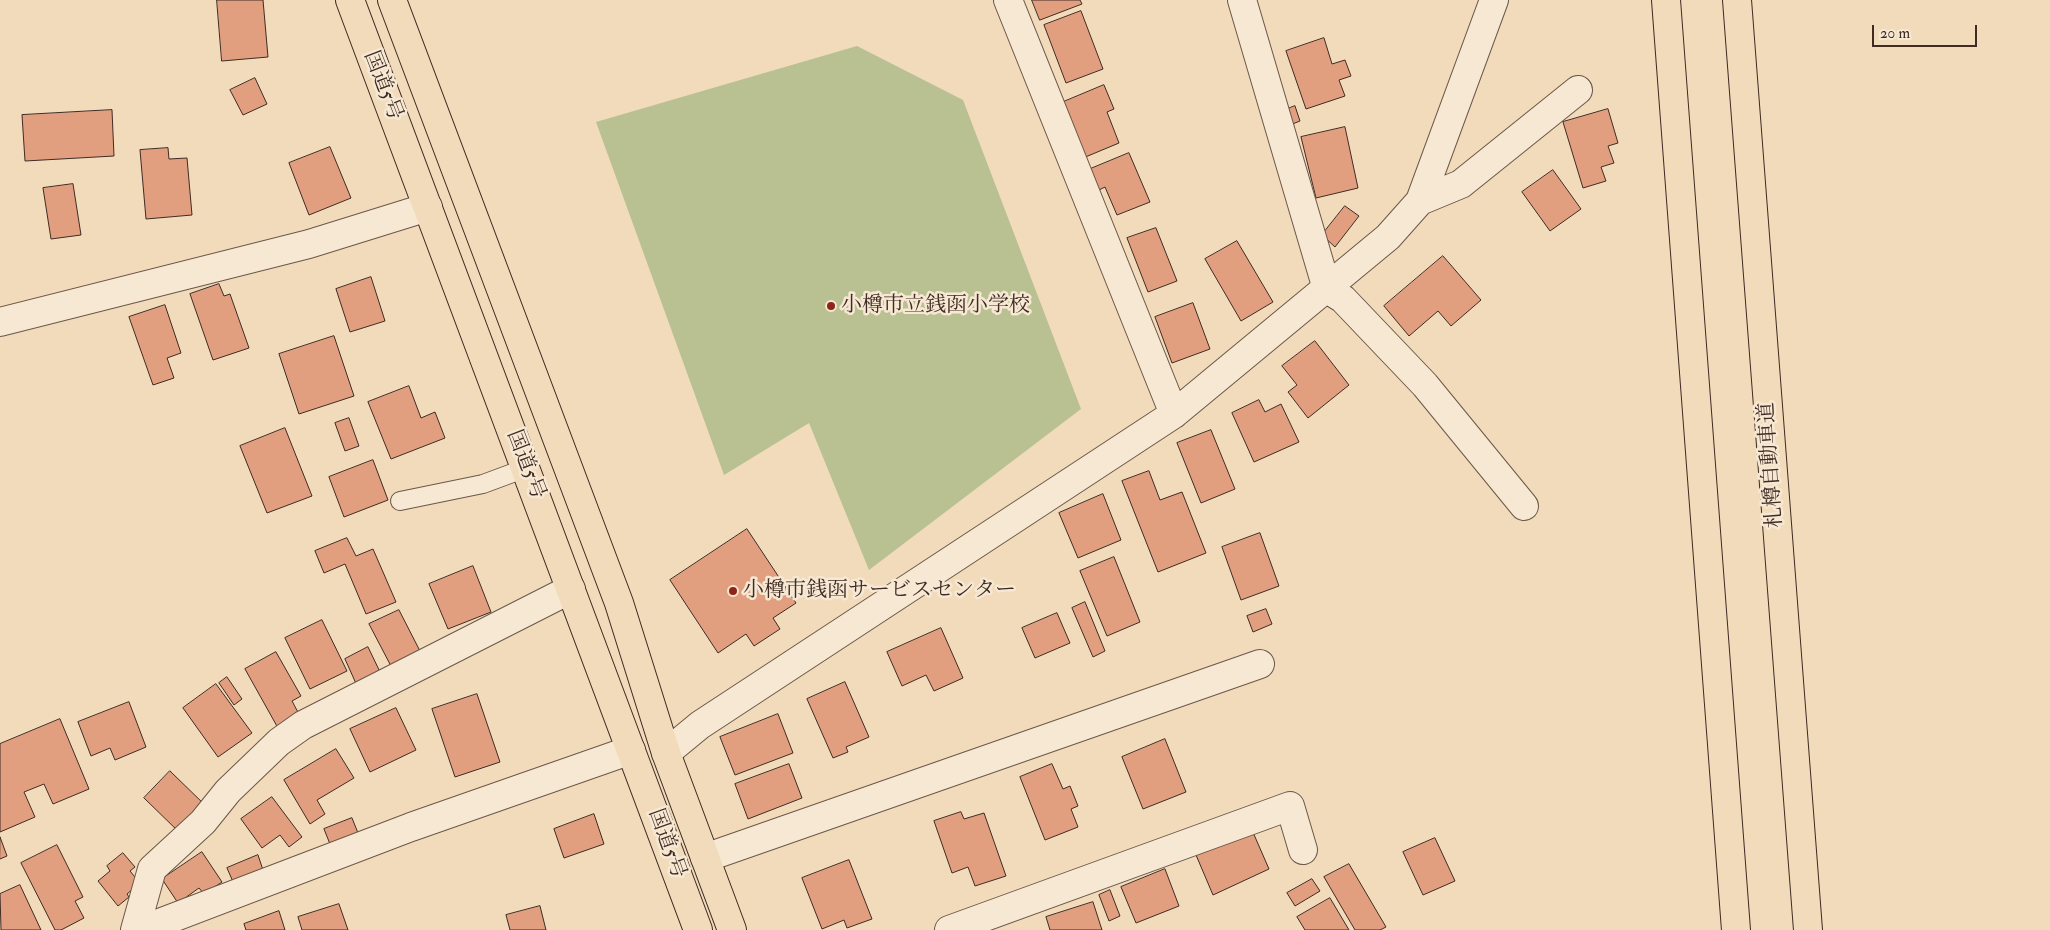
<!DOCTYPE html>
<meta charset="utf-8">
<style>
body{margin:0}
#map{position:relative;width:2050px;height:930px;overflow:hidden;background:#f1dbbb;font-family:"IM FELL Double Pica",serif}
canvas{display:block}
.scale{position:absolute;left:1872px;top:25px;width:105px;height:22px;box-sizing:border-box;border:2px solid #3f2b23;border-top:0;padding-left:6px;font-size:15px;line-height:18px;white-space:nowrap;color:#3f2b23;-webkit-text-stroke:4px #f6e8d3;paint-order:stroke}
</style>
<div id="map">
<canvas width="2050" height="930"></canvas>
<div class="scale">20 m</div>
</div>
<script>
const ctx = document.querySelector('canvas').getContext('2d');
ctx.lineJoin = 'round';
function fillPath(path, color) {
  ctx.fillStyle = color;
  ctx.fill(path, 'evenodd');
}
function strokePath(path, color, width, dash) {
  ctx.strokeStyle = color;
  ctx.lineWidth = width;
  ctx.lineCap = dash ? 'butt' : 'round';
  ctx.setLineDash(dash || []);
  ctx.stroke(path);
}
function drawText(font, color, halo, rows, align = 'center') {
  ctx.font = font + ' "IM FELL Double Pica","Noto Serif JP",serif';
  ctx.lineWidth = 5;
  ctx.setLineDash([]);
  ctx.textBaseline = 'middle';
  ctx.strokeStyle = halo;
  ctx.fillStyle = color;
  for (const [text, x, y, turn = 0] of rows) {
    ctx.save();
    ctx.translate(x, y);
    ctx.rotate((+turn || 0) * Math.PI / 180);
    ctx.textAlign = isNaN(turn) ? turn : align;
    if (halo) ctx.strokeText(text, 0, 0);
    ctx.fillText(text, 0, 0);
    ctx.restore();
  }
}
const green = new Path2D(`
 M 857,46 L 963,100 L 1081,409 L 869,570 L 809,423 L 724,475 L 596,122 Z`);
const building = new Path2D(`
 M 217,0 L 263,0 L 268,57 L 222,61 Z
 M 1032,0 L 1080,0 L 1082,4 L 1040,20 Z
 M 1081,11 L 1103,69 L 1066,83 L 1044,25 Z
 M 1324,38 L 1332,64 L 1345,60 L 1351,76 L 1339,80 L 1345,96 L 1306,109 L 1286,51 Z
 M 255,78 L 267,104 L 243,115 L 230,90 Z
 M 1104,85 L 1114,109 L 1107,112 L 1119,143 L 1083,158 L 1061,103 Z
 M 1295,106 L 1300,121 L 1290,125 L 1285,110 Z
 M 1608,109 L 1618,143 L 1608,146 L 1614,163 L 1601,167 L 1606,181 L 1583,188 L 1563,122 Z
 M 112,110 L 114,156 L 25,161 L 22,115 Z
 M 1345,127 L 1358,188 L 1316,198 L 1301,137 Z
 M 330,147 L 351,198 L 309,215 L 289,163 Z
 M 168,148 L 169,159 L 187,158 L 192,215 L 146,219 L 140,150 Z
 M 1129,153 L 1150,202 L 1117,215 L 1105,187 L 1097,191 L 1088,170 Z
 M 1553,170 L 1581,209 L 1550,231 L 1522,192 Z
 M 73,184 L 81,235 L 51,239 L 43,188 Z
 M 1345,206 L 1359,216 L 1335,247 L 1322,235 Z
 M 1156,228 L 1177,281 L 1148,292 L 1127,238 Z
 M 1237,241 L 1273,302 L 1241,321 L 1205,259 Z
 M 1443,256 L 1481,300 L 1451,326 L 1438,311 L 1409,336 L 1384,306 Z
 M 371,277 L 385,321 L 350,332 L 336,289 Z
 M 219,284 L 224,296 L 230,294 L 249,348 L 213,360 L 190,294 Z
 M 1193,303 L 1210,349 L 1172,363 L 1155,317 Z
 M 165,305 L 181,353 L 167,358 L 174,378 L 153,385 L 129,317 Z
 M 334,336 L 354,396 L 299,414 L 279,354 Z
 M 1315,341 L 1349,385 L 1308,418 L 1288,392 L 1297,385 L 1282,366 Z
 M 409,386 L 421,418 L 435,412 L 445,438 L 391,459 L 368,402 Z
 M 1259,400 L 1265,412 L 1281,404 L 1299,442 L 1254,462 L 1232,413 Z
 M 349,418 L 359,446 L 345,451 L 335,423 Z
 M 285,428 L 312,496 L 267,513 L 240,446 Z
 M 1211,430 L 1235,489 L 1201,503 L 1177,443 Z
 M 373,460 L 388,500 L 344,517 L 329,477 Z
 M 1149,471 L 1160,500 L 1182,492 L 1206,553 L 1158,572 L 1122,481 Z
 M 1103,494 L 1121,540 L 1078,558 L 1059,513 Z
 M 747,529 L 796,603 L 773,618 L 780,629 L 754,646 L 746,634 L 718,653 L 670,580 Z
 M 1260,533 L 1279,586 L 1241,600 L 1222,547 Z
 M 347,538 L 356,556 L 373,549 L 396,602 L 366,614 L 345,564 L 324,573 L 315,551 Z
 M 1114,557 L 1140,622 L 1107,636 L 1080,571 Z
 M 473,566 L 491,612 L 448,629 L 429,584 Z
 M 1085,602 L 1105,651 L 1093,657 L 1072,608 Z
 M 1266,609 L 1272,624 L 1253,632 L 1247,616 Z
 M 399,610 L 421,653 L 392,668 L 369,624 Z
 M 1057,613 L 1070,643 L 1035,658 L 1022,628 Z
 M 322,620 L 347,671 L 310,689 L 285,638 Z
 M 941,628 L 963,678 L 934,691 L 926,675 L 902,686 L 887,652 Z
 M 368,647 L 382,676 L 358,688 L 345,659 Z
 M 276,652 L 301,696 L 292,701 L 300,716 L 278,728 L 245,669 Z
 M 227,677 L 242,699 L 234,705 L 219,683 Z
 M 845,682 L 869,737 L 846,747 L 848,752 L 833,758 L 807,699 Z
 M 216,684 L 252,733 L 218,757 L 183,708 Z
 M 477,694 L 500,762 L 455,777 L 432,709 Z
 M 129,702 L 146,747 L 115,760 L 110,748 L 91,756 L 78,722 Z
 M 396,708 L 416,750 L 370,772 L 350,729 Z
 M 778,714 L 793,753 L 735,775 L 720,737 Z
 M 60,719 L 89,789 L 53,804 L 44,784 L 24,792 L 35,817 L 0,832 L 0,744 Z
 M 1165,739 L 1186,792 L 1143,809 L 1122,757 Z
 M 336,749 L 354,778 L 317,800 L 325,814 L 310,824 L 284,780 Z
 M 789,764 L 802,798 L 748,819 L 735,784 Z
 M 1052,764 L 1063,789 L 1070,786 L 1078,806 L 1071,809 L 1078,827 L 1045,840 L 1020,777 Z
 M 170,771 L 206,806 L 180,833 L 144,798 Z
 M 272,797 L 302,837 L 289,847 L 280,835 L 262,848 L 241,819 Z
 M 961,812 L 964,819 L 984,813 L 1006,876 L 975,886 L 968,867 L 952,873 L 934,821 Z
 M 594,814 L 604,844 L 564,858 L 554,829 Z
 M 352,818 L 360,838 L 332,849 L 324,829 Z
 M 1252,830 L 1269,869 L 1213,895 L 1196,855 Z
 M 0,837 L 7,856 L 0,859 Z
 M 1435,838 L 1455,881 L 1423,895 L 1403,852 Z
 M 57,845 L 83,897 L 75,901 L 84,918 L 61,930 L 55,930 L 21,863 Z
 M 202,852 L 222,882 L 204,894 L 199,888 L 178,903 L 162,879 Z
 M 123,853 L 135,867 L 130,871 L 140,883 L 127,894 L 129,897 L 118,906 L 98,881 L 110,871 L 107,866 Z
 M 258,855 L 264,873 L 234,884 L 227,868 Z
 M 849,860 L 872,919 L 847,928 L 844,920 L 822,929 L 802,878 Z
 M 1349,864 L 1386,927 L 1380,930 L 1355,930 L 1324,877 Z
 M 1165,869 L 1179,906 L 1136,923 L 1121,887 Z
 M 1312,879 L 1320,891 L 1295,906 L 1287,893 Z
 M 20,885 L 41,930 L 1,930 L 0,894 Z
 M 1110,890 L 1120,916 L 1109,921 L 1099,895 Z
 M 1330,898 L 1349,930 L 1305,930 L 1297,917 Z
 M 1093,902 L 1102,930 L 1050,930 L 1046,917 Z
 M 339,904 L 348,930 L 302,930 L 298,917 Z
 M 540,906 L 546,930 L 510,930 L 506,915 Z
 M 279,911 L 285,930 L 246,930 L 244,924 Z`);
const lane = new Path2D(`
 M 400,501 L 483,484 L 526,468`);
const street = new Path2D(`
 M 1008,0 L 1174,414
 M 1242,0 L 1327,289 L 1343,299 L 1425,385 L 1524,506
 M 1420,201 L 1461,184 L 1578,90
 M 0,322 L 309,244 L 428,207
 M 666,753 L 700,725 L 1174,414 L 1388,237 L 1420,201 L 1494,0
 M 705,858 L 1260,664
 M 135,930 L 152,869 L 203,822 L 228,791 L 279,742 L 303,725 L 571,589
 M 141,930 L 411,827 L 631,750
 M 949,930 L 1290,806 L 1303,850`);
const highway = new Path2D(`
 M 350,0 L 698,930
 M 392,0 L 619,603 L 666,753 L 732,930
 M 1666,0 L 1736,930
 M 1737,0 L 1808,930`);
const markers = [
 [831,306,5,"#8f2418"],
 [733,591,5,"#8f2418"]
];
const streetNames = [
 ["国道5号",382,86,69],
 ["国道5号",525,465,69],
 ["札樽自動車道",1772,465,-94],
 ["国道5号",666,844,70]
];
const poiNames = [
 ["小樽市立銭函小学校",841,306],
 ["小樽市銭函サービスセンター",743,591]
];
fillPath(green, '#b9c091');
fillPath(building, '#e29f80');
strokePath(building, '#3f2b23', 1);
strokePath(lane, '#6c5749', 20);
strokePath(street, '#6c5749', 30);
strokePath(highway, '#3f2b23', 30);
strokePath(lane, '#f6e8d3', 18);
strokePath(street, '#f6e8d3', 28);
strokePath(highway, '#f1dbbb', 28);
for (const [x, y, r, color] of markers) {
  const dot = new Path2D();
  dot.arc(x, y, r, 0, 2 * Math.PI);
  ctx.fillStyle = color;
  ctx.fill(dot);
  strokePath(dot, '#f6e8d3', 2);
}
drawText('21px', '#3f2b23', '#f6e8d3', streetNames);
drawText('21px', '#3f2b23', '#f6e8d3', poiNames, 'left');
</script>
